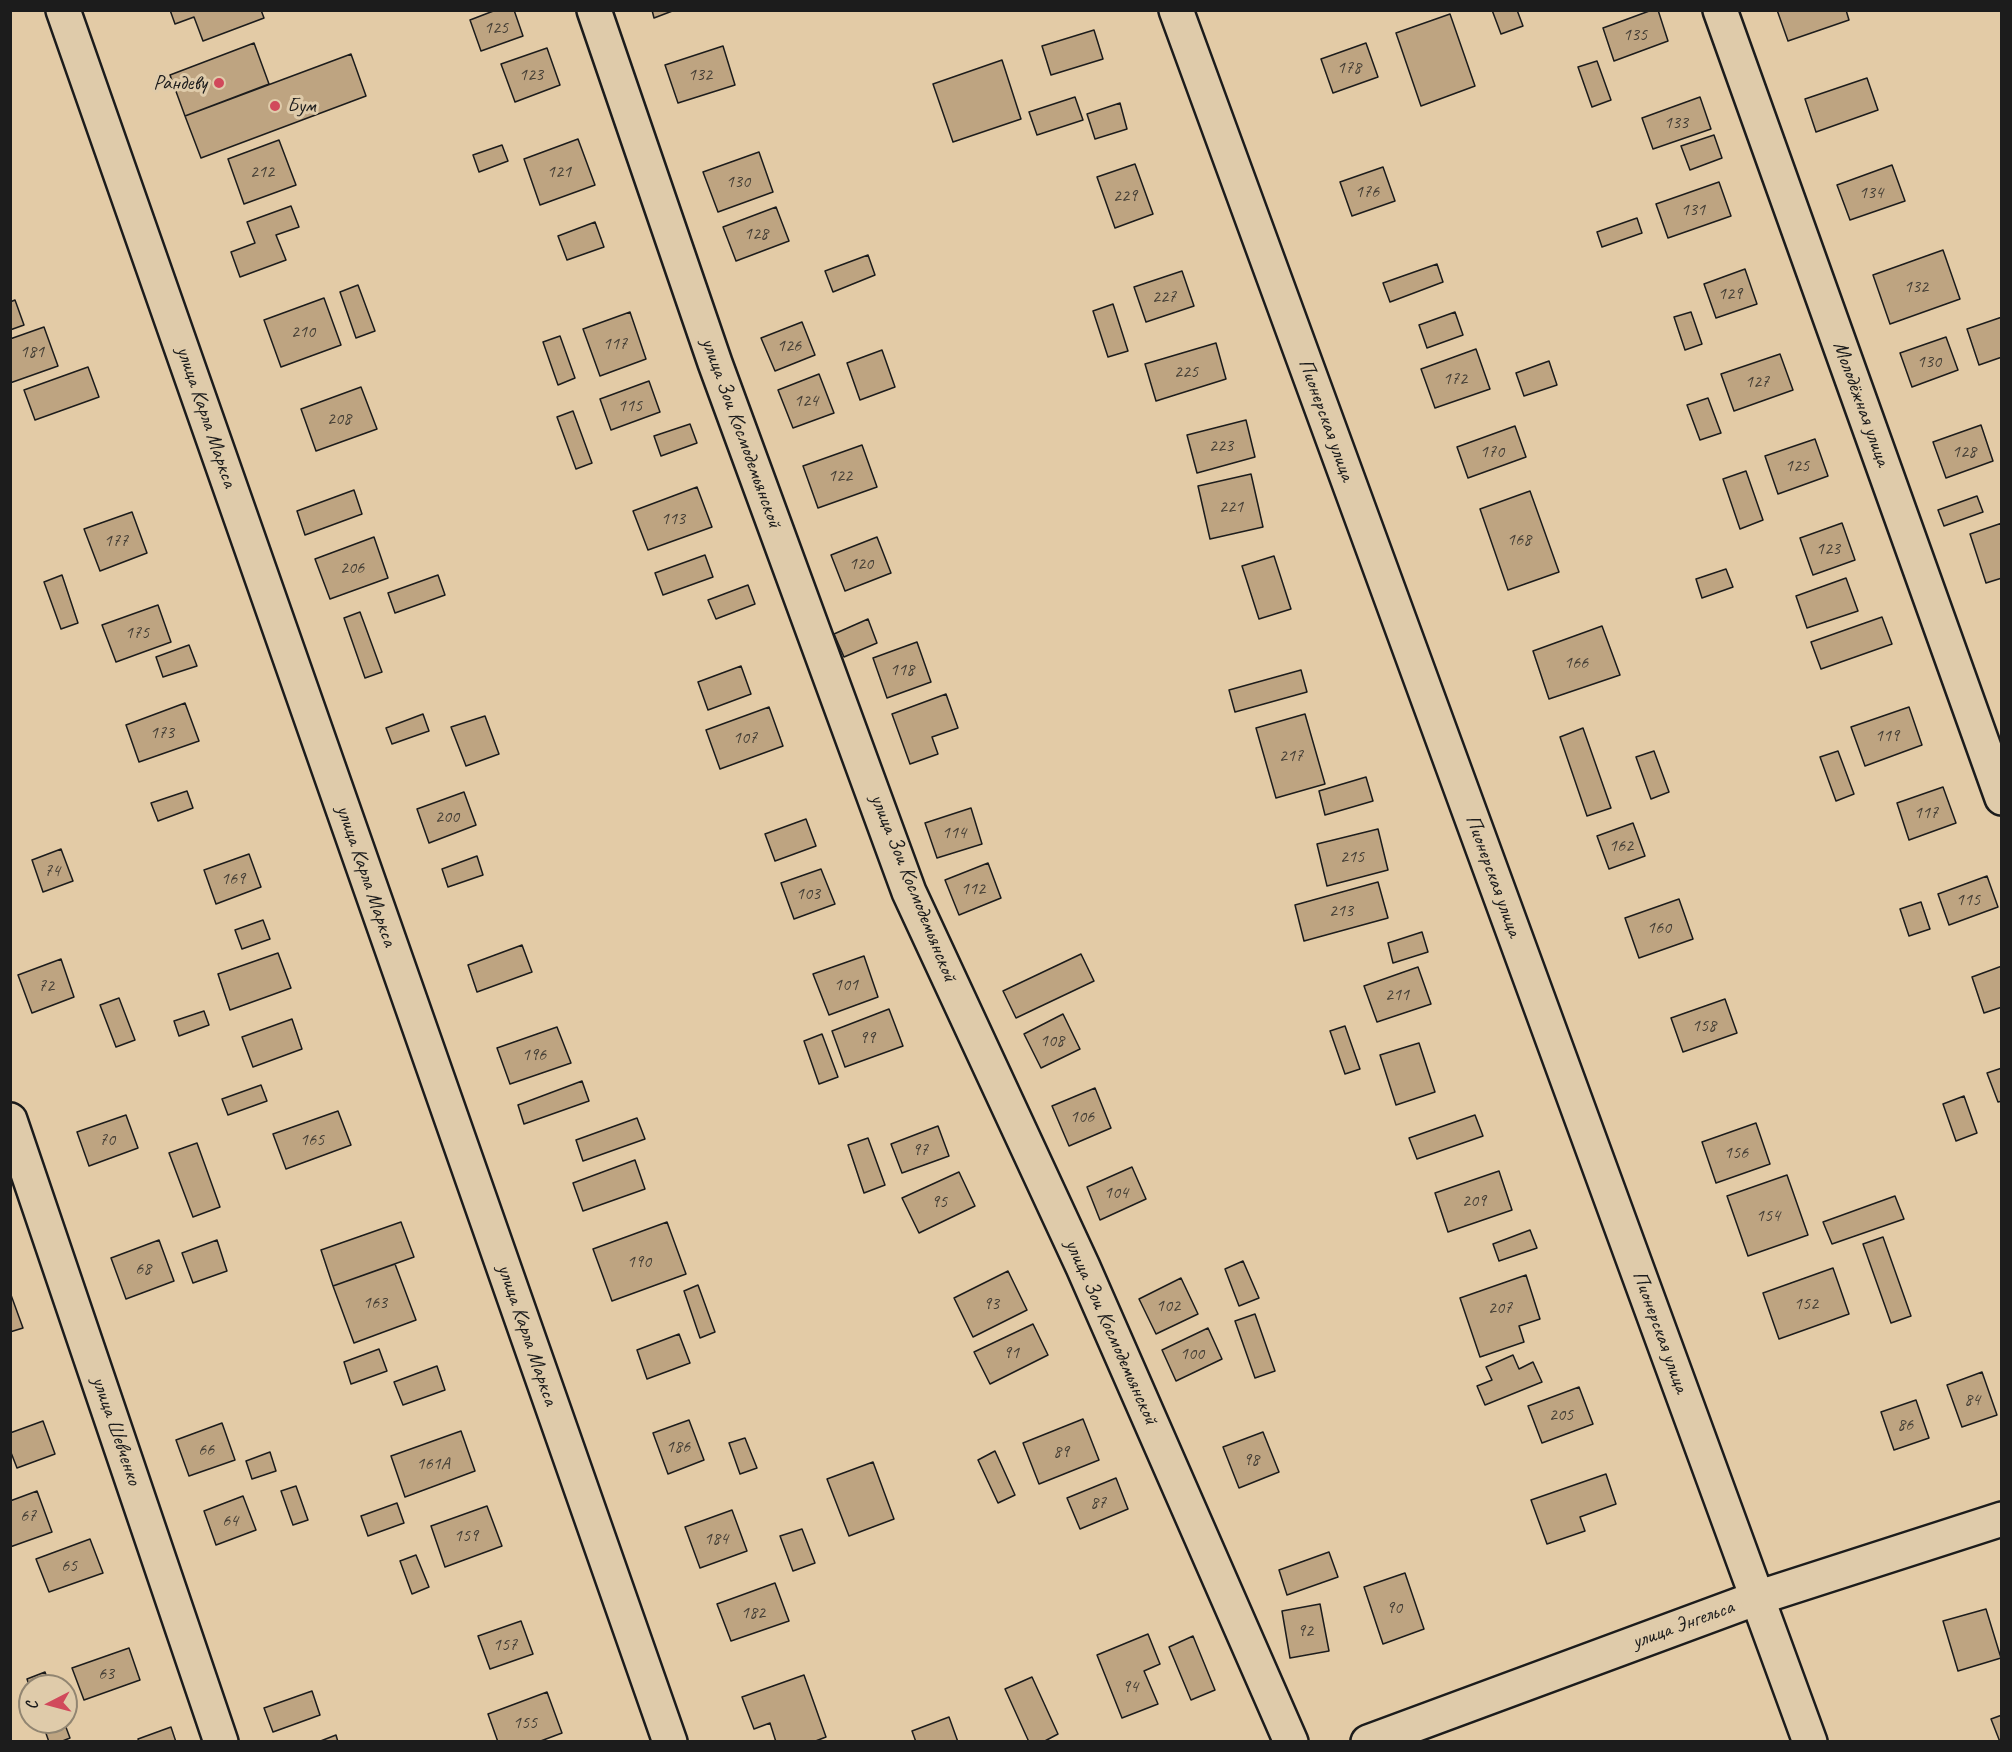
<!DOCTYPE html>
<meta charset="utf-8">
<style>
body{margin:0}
#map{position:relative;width:2012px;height:1752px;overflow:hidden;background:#e3cba6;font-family:Caveat,sans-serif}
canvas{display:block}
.frame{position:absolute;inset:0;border:12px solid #1c1c1c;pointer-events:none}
.north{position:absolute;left:18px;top:1674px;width:60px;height:60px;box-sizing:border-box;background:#dfcbaa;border:2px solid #918571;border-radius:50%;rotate:264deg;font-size:16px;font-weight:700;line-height:24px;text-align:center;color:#1c1c1c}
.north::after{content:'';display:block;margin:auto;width:21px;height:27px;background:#d1495b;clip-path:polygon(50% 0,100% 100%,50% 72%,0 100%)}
</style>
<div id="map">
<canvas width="2012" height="1752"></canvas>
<div class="frame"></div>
<div class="north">С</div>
</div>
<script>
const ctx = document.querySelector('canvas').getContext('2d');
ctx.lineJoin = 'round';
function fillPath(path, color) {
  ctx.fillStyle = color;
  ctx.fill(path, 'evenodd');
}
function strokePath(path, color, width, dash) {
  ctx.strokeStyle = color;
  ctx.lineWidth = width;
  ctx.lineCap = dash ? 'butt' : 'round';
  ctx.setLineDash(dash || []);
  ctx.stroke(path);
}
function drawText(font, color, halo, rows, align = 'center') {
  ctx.font = font + ' Caveat,sans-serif';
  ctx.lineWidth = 6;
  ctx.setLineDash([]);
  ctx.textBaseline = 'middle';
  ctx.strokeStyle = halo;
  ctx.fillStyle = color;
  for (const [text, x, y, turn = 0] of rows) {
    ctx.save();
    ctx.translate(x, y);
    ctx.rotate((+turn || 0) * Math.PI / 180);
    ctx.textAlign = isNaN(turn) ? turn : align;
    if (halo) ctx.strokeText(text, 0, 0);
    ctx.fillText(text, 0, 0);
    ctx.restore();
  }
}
const building = new Path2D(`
 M 170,10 L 261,10 L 264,18 L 203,41 L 194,17 L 175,24 Z
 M 496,10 L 514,10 L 523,36 L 481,51 L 470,20 Z
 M 652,10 L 675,10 L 654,18 Z
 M 1492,10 L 1517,10 L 1523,26 L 1501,34 Z
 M 1652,10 L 1658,10 L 1668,41 L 1614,61 L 1603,28 Z
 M 1777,10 L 1846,10 L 1849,20 L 1788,41 Z
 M 1450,14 L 1475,86 L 1421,106 L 1396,33 Z
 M 1094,30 L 1103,59 L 1051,75 L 1042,46 Z
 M 254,43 L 269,84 L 185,116 L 170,75 Z
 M 1366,43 L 1378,77 L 1333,93 L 1321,59 Z
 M 723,46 L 735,85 L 678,103 L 665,65 Z
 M 547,48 L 560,85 L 515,102 L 501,64 Z
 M 351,54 L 366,96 L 201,158 L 185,116 Z
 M 1002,60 L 1021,119 L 953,142 L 933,84 Z
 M 1597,61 L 1611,100 L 1592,107 L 1578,67 Z
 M 1867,78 L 1878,110 L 1816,132 L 1805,99 Z
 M 1075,97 L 1083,120 L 1037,135 L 1029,112 Z
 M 1700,97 L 1711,129 L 1653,149 L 1642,118 Z
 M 1120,103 L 1127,129 L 1095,139 L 1087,114 Z
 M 1714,135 L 1722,158 L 1690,170 L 1681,146 Z
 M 578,139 L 595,185 L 540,205 L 524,159 Z
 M 279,140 L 296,185 L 244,204 L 228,159 Z
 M 502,145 L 508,161 L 479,172 L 473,155 Z
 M 759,152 L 773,192 L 718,212 L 703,172 Z
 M 1135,164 L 1153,214 L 1115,228 L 1097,177 Z
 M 1892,165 L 1905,201 L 1850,220 L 1837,185 Z
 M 1383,167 L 1395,201 L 1352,216 L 1340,182 Z
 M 1719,182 L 1731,216 L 1668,238 L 1656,204 Z
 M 291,206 L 299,227 L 276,235 L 286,260 L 240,277 L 231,252 L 255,243 L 247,222 Z
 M 776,207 L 789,241 L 736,261 L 723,227 Z
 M 1637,218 L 1642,233 L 1602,247 L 1597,232 Z
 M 595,222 L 604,247 L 567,260 L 558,236 Z
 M 1943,250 L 1960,299 L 1890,324 L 1873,275 Z
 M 868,255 L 875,275 L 833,292 L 825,271 Z
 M 1437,264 L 1443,282 L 1390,302 L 1383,283 Z
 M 1745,269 L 1757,304 L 1716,318 L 1704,284 Z
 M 1182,271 L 1194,306 L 1146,322 L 1134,287 Z
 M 358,285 L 375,331 L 356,338 L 340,292 Z
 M 324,298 L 341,345 L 281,367 L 264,320 Z
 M 15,300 L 24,325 L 10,330 L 10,302 Z
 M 1113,304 L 1128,351 L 1108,357 L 1093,311 Z
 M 630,312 L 646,359 L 600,376 L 583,329 Z
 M 1455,312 L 1463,335 L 1427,348 L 1419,325 Z
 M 1691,312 L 1702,344 L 1685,350 L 1674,317 Z
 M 2002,317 L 2002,357 L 1979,365 L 1967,329 Z
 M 802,322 L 815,355 L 775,371 L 761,338 Z
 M 44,327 L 58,366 L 10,383 L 10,339 Z
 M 560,336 L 575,378 L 558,385 L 543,342 Z
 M 1946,337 L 1958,370 L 1912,387 L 1900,353 Z
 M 1216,343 L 1226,379 L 1156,401 L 1145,364 Z
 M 1476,349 L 1490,389 L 1435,408 L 1421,369 Z
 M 882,350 L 895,387 L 860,400 L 847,363 Z
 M 1780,354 L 1793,390 L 1734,411 L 1721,374 Z
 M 1549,361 L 1557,385 L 1524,396 L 1516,373 Z
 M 88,367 L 99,397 L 35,420 L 24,390 Z
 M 819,374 L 834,413 L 793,428 L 778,390 Z
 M 649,381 L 660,412 L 611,430 L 600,399 Z
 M 361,387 L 377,429 L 316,451 L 301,409 Z
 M 1708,398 L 1721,433 L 1700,440 L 1687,405 Z
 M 573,411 L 592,463 L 576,469 L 557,417 Z
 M 1246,420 L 1255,457 L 1197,473 L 1187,435 Z
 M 690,424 L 697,443 L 661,456 L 654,436 Z
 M 1981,425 L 1993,461 L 1946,478 L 1933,442 Z
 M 1515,426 L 1526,457 L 1468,478 L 1457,447 Z
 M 1815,439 L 1828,476 L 1778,494 L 1765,456 Z
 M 862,445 L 877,487 L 818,508 L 803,466 Z
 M 1746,471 L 1763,520 L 1740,529 L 1723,479 Z
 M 1251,474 L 1263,527 L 1210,539 L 1198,486 Z
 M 697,487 L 712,527 L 648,550 L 633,511 Z
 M 354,490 L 362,514 L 305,535 L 297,511 Z
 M 1530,491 L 1559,572 L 1508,590 L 1480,509 Z
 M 1977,496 L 1983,512 L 1944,526 L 1938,510 Z
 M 132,512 L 147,553 L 100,571 L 84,529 Z
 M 1842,523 L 1855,560 L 1813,575 L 1800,538 Z
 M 2002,523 L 2002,578 L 1986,583 L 1970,534 Z
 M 374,537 L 388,578 L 330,599 L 315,559 Z
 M 877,537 L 891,573 L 845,591 L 831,555 Z
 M 705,555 L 713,577 L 663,595 L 655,573 Z
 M 1274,556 L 1291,609 L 1259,619 L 1242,566 Z
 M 1726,569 L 1733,587 L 1702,598 L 1696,579 Z
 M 62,575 L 78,623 L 61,629 L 44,582 Z
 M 438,575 L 445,595 L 395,613 L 388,593 Z
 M 1846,578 L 1858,611 L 1807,628 L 1796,596 Z
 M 748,585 L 755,604 L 716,619 L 708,600 Z
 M 158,605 L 171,642 L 116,662 L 102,625 Z
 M 360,612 L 382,672 L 365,678 L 344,618 Z
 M 1882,617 L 1892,644 L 1821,669 L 1811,642 Z
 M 868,619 L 877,643 L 844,657 L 834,634 Z
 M 1602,626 L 1620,675 L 1549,699 L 1533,651 Z
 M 917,642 L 931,682 L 887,698 L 873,658 Z
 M 189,645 L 197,666 L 163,677 L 156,657 Z
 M 741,666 L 751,694 L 708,710 L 698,682 Z
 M 1301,670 L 1307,692 L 1235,712 L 1229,690 Z
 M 946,694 L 958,728 L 932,737 L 938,754 L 910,764 L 892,714 Z
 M 185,703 L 199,741 L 139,762 L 126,725 Z
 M 769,707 L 783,746 L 720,769 L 706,730 Z
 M 1909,707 L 1922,745 L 1865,766 L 1851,727 Z
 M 423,714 L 429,731 L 392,744 L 386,728 Z
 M 1305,714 L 1325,784 L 1276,798 L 1256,728 Z
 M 485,716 L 499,754 L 466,766 L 451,727 Z
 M 1583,728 L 1611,808 L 1587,816 L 1560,737 Z
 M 1654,751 L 1669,792 L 1651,799 L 1636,757 Z
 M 1838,751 L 1854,794 L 1836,801 L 1820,757 Z
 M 1366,777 L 1373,801 L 1325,815 L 1319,791 Z
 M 1943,787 L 1956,823 L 1909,840 L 1897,803 Z
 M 187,791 L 193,808 L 158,821 L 151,803 Z
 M 464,792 L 476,825 L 429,843 L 417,809 Z
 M 971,808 L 982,844 L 937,858 L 925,823 Z
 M 806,819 L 816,846 L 775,861 L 765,834 Z
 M 1633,823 L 1645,856 L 1609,869 L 1597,836 Z
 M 1378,829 L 1388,870 L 1327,886 L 1317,844 Z
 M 61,849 L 73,881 L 43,892 L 32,860 Z
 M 249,854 L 261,887 L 216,904 L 204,870 Z
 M 477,856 L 483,875 L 448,887 L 442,869 Z
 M 988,863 L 1001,898 L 959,915 L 945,880 Z
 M 821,869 L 835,904 L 794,919 L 781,883 Z
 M 1987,876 L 1998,907 L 1949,925 L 1938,894 Z
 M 1378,882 L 1388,918 L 1304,941 L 1295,905 Z
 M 1679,899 L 1693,939 L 1639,958 L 1625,918 Z
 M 1921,902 L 1930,929 L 1909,936 L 1900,909 Z
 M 263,920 L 270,939 L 242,949 L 235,930 Z
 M 1422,932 L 1428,952 L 1393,963 L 1388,943 Z
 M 522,945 L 532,972 L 477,992 L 468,965 Z
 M 278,953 L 291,988 L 230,1010 L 218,974 Z
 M 1081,954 L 1094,981 L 1016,1018 L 1003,991 Z
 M 864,956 L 878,997 L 829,1015 L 813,974 Z
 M 61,959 L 74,997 L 32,1013 L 18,975 Z
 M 2002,966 L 2002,1007 L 1984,1013 L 1972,977 Z
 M 1418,967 L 1431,1004 L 1377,1022 L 1364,986 Z
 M 119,998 L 135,1040 L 116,1047 L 100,1005 Z
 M 1725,999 L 1737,1033 L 1683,1052 L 1671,1018 Z
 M 889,1009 L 903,1046 L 845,1067 L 832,1031 Z
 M 204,1011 L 209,1025 L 179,1036 L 174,1021 Z
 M 1063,1014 L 1080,1049 L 1041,1068 L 1024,1034 Z
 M 292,1019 L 302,1049 L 253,1067 L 242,1037 Z
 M 1345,1026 L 1360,1069 L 1345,1074 L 1330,1031 Z
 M 557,1027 L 571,1063 L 510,1084 L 497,1048 Z
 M 822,1034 L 838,1077 L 819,1084 L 804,1041 Z
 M 1419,1043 L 1435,1092 L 1396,1105 L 1380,1055 Z
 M 2002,1068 L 2002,1101 L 1998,1102 L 1987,1073 Z
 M 582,1081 L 589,1101 L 524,1124 L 518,1105 Z
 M 261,1085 L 267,1101 L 228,1115 L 222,1099 Z
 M 1095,1088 L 1111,1128 L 1069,1146 L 1052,1106 Z
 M 1964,1096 L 1977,1133 L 1956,1141 L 1943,1104 Z
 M 338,1111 L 351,1145 L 286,1169 L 273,1134 Z
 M 126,1115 L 138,1148 L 89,1166 L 77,1132 Z
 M 1475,1115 L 1483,1136 L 1417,1159 L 1409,1138 Z
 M 637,1118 L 645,1139 L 583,1161 L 576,1140 Z
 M 1756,1123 L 1770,1164 L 1716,1183 L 1702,1142 Z
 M 938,1126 L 949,1156 L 902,1173 L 891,1144 Z
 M 868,1138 L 885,1185 L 864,1193 L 848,1145 Z
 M 197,1143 L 220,1207 L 193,1217 L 169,1153 Z
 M 635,1160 L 645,1189 L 583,1211 L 573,1183 Z
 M 1132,1167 L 1146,1199 L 1100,1220 L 1087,1187 Z
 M 1499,1171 L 1512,1210 L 1448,1232 L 1435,1193 Z
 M 959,1172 L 975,1206 L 919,1233 L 902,1198 Z
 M 1787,1175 L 1808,1235 L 1748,1256 L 1727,1196 Z
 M 1895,1196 L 1904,1219 L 1832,1244 L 1823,1222 Z
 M 401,1222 L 414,1257 L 333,1286 L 321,1250 Z
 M 667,1222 L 686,1274 L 612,1301 L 593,1249 Z
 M 1530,1230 L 1537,1248 L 1499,1261 L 1493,1244 Z
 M 1883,1237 L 1911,1316 L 1891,1323 L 1863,1244 Z
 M 159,1240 L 174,1281 L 126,1299 L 111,1258 Z
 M 217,1240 L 227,1271 L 193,1283 L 182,1253 Z
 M 1243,1261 L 1259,1298 L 1239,1306 L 1225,1269 Z
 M 395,1264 L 416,1320 L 354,1343 L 333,1286 Z
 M 1833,1268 L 1849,1314 L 1779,1339 L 1763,1293 Z
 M 1008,1271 L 1027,1310 L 973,1337 L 954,1298 Z
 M 1526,1275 L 1540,1319 L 1519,1326 L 1524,1342 L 1480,1357 L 1460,1298 Z
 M 1181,1278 L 1198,1314 L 1156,1334 L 1139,1299 Z
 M 698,1285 L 715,1332 L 700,1338 L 684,1291 Z
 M 11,1295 L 23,1328 L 10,1332 L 10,1295 Z
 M 1255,1314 L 1275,1371 L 1255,1378 L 1235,1321 Z
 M 1033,1324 L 1048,1355 L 990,1384 L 974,1352 Z
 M 1208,1328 L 1222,1359 L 1176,1381 L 1162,1350 Z
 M 679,1334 L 690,1363 L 647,1379 L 637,1350 Z
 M 379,1349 L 387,1371 L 351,1384 L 344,1362 Z
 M 1513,1355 L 1519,1369 L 1533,1362 L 1542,1382 L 1485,1405 L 1477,1386 L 1492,1380 L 1486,1367 Z
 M 437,1366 L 445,1390 L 403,1405 L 394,1382 Z
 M 1982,1372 L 1997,1415 L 1962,1427 L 1947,1385 Z
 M 1579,1387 L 1593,1424 L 1542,1443 L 1528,1406 Z
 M 1916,1400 L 1929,1438 L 1894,1450 L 1881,1412 Z
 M 1083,1419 L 1099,1460 L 1039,1484 L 1023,1443 Z
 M 689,1420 L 704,1460 L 668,1474 L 653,1433 Z
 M 43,1421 L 55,1454 L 17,1468 L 10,1450 L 10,1433 Z
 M 222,1423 L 235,1460 L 189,1476 L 176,1440 Z
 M 461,1431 L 475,1471 L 405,1497 L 391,1456 Z
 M 1263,1432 L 1279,1472 L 1239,1488 L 1223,1447 Z
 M 745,1438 L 757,1468 L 740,1474 L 729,1443 Z
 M 995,1451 L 1015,1495 L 998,1503 L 978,1460 Z
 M 270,1452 L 276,1471 L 252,1479 L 246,1461 Z
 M 873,1462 L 894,1519 L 849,1536 L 827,1479 Z
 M 1606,1474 L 1616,1504 L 1580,1517 L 1585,1531 L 1547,1544 L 1531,1500 Z
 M 1116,1478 L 1128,1509 L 1080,1529 L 1067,1498 Z
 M 296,1486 L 308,1520 L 293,1525 L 281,1491 Z
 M 37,1491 L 52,1532 L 10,1547 L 10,1501 Z
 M 243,1496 L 256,1530 L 216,1545 L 204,1511 Z
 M 397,1503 L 404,1523 L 368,1536 L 361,1516 Z
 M 487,1506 L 502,1546 L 445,1567 L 431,1526 Z
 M 732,1510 L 747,1551 L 700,1568 L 685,1527 Z
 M 802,1529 L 815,1563 L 793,1571 L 780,1536 Z
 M 90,1539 L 103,1573 L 49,1592 L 36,1559 Z
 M 1329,1552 L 1338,1577 L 1287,1595 L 1279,1570 Z
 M 416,1555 L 429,1587 L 412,1594 L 400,1561 Z
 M 1405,1573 L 1424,1629 L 1383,1644 L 1364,1587 Z
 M 775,1583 L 789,1621 L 731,1641 L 717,1604 Z
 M 1320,1604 L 1329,1651 L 1290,1658 L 1282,1611 Z
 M 1986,1609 L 2001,1658 L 1958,1671 L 1943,1621 Z
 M 521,1621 L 533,1654 L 490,1669 L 478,1636 Z
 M 1148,1634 L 1160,1664 L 1144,1671 L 1158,1704 L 1122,1718 L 1097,1655 Z
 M 1193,1636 L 1215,1690 L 1191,1700 L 1169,1647 Z
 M 129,1648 L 140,1680 L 84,1700 L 72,1668 Z
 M 45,1672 L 50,1686 L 30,1686 L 30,1688 L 27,1679 Z
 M 804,1675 L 826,1737 L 813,1742 L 776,1742 L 770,1723 L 754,1729 L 742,1697 Z
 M 1032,1677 L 1058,1734 L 1043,1742 L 1029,1742 L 1005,1689 Z
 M 312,1691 L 320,1715 L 273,1732 L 264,1708 Z
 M 547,1692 L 562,1733 L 538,1742 L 498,1742 L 488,1714 Z
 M 2002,1715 L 2002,1742 L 2000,1742 L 1991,1719 Z
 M 949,1717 L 958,1742 L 916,1742 L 912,1731 Z
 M 42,1722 L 64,1722 L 70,1738 L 60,1742 L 49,1742 Z
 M 171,1727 L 176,1742 L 139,1742 L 138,1739 Z
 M 336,1735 L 338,1742 L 318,1742 Z`);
const minor = new Path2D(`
 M 594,10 L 715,363 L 909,892 L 1083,1267 L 1291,1742
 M 1720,10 L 2002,798
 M 10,1120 L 221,1742
 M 1368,1742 L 1757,1598`);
const tertiary = new Path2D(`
 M 63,10 L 670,1742
 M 1176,10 L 1810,1742
 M 1757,1598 L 2002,1519`);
const markers = [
 [219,83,6,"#d1495b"],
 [275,106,6,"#d1495b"]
];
const numberNames = [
 ["125",496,28],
 ["135",1635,35],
 ["178",1349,68],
 ["123",531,75],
 ["132",700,75],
 ["133",1676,123],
 ["212",262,172],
 ["121",559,172],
 ["130",738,182],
 ["176",1367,192],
 ["134",1871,193],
 ["229",1125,196],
 ["131",1693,210],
 ["128",756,234],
 ["132",1916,287],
 ["129",1730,294],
 ["227",1164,297],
 ["210",303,332],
 ["117",615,344],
 ["126",789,346],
 ["181",32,352],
 ["130",1929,362],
 ["225",1186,372],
 ["172",1455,379],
 ["127",1757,382],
 ["124",806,401],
 ["115",630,406],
 ["208",339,419],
 ["223",1221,446],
 ["170",1492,452],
 ["128",1964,452],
 ["125",1797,466],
 ["122",840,476],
 ["221",1231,507],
 ["113",673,519],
 ["168",1519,540],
 ["177",116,541],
 ["123",1828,549],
 ["120",861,564],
 ["206",352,568],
 ["175",137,633],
 ["166",1576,663],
 ["118",902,670],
 ["173",162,733],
 ["119",1887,736],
 ["107",745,738],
 ["217",1291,756],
 ["117",1926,813],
 ["200",447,817],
 ["114",954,833],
 ["162",1621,846],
 ["215",1352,857],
 ["74",52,871],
 ["169",233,879],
 ["112",973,889],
 ["103",808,894],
 ["115",1968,900],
 ["213",1341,911],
 ["160",1659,928],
 ["101",846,985],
 ["72",46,986],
 ["211",1397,995],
 ["158",1704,1026],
 ["99",867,1038],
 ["108",1052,1041],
 ["196",534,1055],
 ["106",1082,1117],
 ["70",107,1140],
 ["165",312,1140],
 ["97",920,1150],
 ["156",1736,1153],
 ["104",1116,1193],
 ["209",1474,1201],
 ["95",939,1202],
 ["154",1768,1216],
 ["190",639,1262],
 ["68",143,1269],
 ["163",375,1303],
 ["93",991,1304],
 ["152",1806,1304],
 ["102",1168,1306],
 ["207",1500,1308],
 ["91",1011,1353],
 ["100",1192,1354],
 ["84",1972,1400],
 ["205",1561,1415],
 ["86",1905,1425],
 ["186",678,1447],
 ["66",206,1450],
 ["89",1061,1452],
 ["98",1251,1460],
 ["161А",433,1464],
 ["87",1098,1503],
 ["67",28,1516],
 ["64",230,1521],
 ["159",466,1536],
 ["184",716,1539],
 ["65",69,1566],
 ["90",1394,1608],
 ["182",753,1613],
 ["92",1305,1631],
 ["157",505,1645],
 ["63",106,1674],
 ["94",1130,1687],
 ["155",525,1723]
];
const poiNames = [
 ["Рандеву",207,83],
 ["Бум",287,106,"left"]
];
const streetNames = [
 ["Молодёжная улица",1861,404,70],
 ["улица Карла Маркса",206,417,71],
 ["Пионерская улица",1326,420,70],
 ["улица Зои Космодемьянской",741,433,70],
 ["улица Карла Маркса",366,876,71],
 ["Пионерская улица",1493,876,70],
 ["улица Зои Космодемьянской",913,888,68],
 ["улица Зои Космодемьянской",1111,1332,66],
 ["Пионерская улица",1660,1332,70],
 ["улица Карла Маркса",527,1335,71],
 ["улица Шевченко",116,1431,71],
 ["улица Энгельса",1683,1625,-20]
];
fillPath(building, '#bea481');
strokePath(building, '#1c1c1c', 1.5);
strokePath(minor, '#1c1c1c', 38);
strokePath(tertiary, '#1c1c1c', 38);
strokePath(minor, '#dfcbaa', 33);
strokePath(tertiary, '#dfcbaa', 33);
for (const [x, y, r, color] of markers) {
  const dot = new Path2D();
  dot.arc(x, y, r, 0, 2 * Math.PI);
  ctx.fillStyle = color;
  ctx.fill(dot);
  strokePath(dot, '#dfcbaa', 2);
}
drawText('18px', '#443e35', null, numberNames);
drawText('21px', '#1c1c1c', '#dfcbaa', poiNames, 'right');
drawText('21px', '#1c1c1c', '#dfcbaa', streetNames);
</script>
